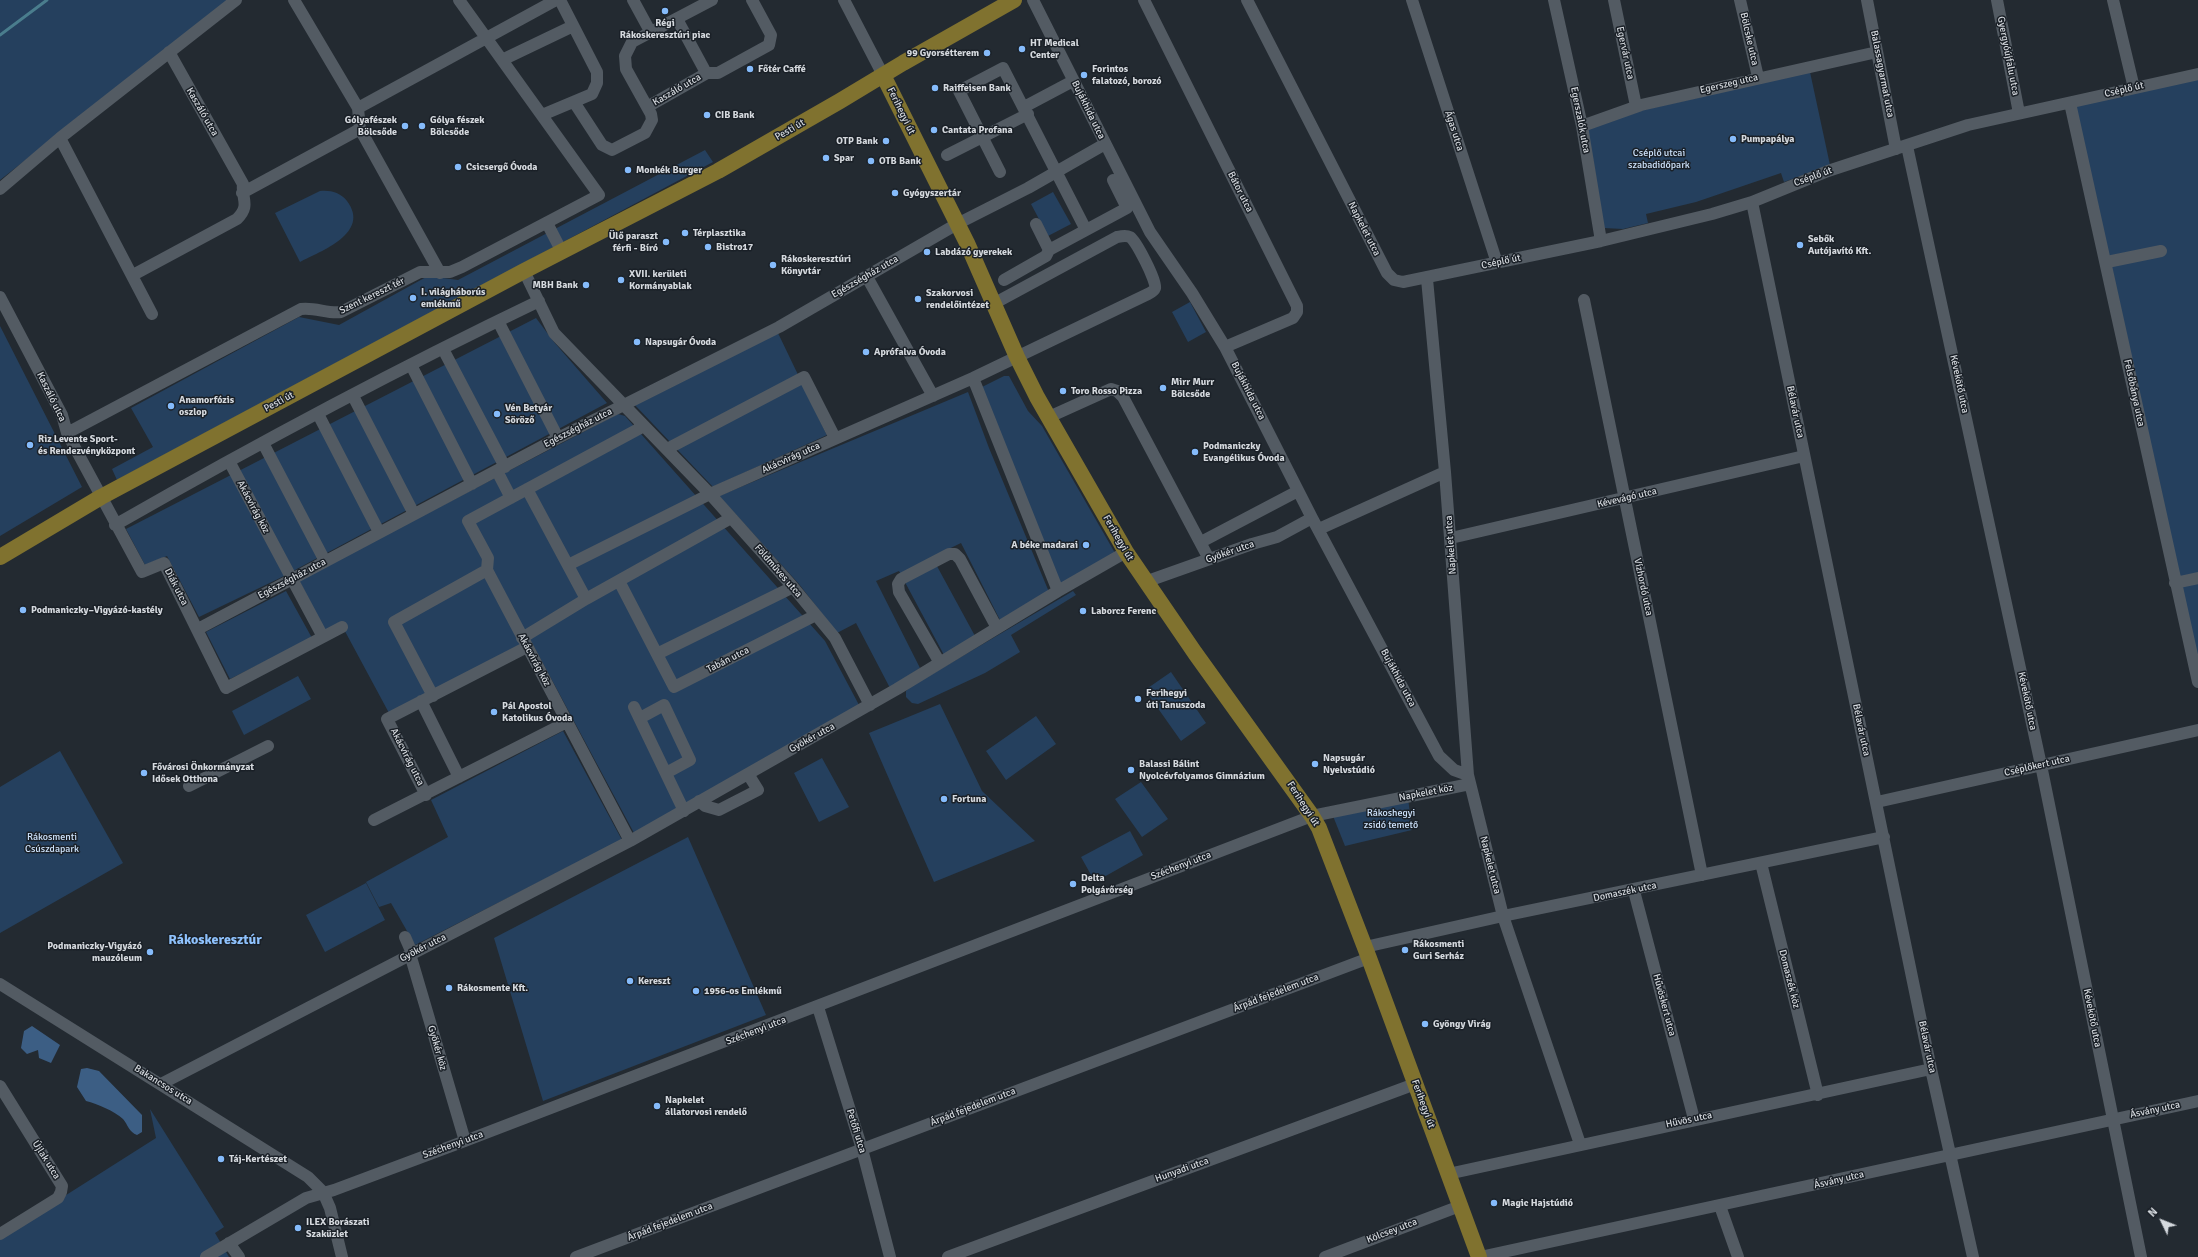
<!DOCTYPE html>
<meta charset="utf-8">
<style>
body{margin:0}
#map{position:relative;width:2198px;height:1257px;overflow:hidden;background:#232a31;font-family:Signika,sans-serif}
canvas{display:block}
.north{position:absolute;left:2142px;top:1201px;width:40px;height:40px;-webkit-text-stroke:3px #1a2027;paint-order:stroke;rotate:313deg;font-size:11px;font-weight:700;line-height:16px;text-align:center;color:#d5d9de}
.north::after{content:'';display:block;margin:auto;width:14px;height:18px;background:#d5d9de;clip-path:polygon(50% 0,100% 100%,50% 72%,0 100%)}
</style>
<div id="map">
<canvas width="2198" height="1257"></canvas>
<div class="north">N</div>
</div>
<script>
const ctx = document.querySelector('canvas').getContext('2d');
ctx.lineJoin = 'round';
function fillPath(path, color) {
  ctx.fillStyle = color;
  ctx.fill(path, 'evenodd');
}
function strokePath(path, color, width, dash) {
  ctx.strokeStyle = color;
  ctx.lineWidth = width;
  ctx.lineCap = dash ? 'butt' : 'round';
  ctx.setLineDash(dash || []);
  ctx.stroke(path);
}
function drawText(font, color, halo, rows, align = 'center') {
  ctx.font = font + ' Signika,sans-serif';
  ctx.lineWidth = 3;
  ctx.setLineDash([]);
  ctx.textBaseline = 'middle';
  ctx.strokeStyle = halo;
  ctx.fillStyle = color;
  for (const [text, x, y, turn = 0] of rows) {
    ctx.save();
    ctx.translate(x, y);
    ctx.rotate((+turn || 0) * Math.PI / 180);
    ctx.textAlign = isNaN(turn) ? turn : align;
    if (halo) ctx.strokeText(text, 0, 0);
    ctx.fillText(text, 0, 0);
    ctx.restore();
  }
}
const green = new Path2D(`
 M 0,0 L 230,0 L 0,180 Z
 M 1810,72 L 1830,165 L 1784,182 L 1781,173 L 1696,202 L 1646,214 L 1648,223 L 1623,229 L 1604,228 L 1588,129 L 1643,110 Z
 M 2198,74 L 2198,682 L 2070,103 Z
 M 705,150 L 713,162 L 117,480 L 112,469 L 153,447 L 131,408 L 299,317 L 339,325 L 428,276 L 458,280 Z
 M 320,191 C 330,190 340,192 347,201 C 371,233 321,251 300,262 L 275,213 Z
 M 1053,192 L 1071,224 L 1048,236 L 1031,204 Z
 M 1190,302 L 1206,332 L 1188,342 L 1172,312 Z
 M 536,318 L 554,342 L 607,403 L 280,578 L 199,617 L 167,556 L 145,565 L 126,529 Z
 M 0,326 L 82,487 L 0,536 Z
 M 777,331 L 827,435 L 713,487 L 633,403 Z
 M 1004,376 L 1009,376 L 1028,411 L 1042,426 L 1115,553 L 1062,584 L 1059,582 L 982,387 Z
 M 968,392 L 989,448 L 1049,592 L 1000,620 L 961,543 L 932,557 L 975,636 L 944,655 L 899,571 L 876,581 L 920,668 L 890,688 L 856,623 L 837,633 L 799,584 L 719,496 Z
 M 618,414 L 625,416 L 825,641 L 859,705 L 634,833 L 531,641 L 389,713 L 340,622 L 325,631 L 299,580 Z
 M 286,591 L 312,638 L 230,679 L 206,632 Z
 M 1073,591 L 1076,595 L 1011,635 L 1020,652 L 985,673 L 918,704 L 912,703 L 906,697 L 906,691 L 910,687 Z
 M 1171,672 L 1206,723 L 1181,741 L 1145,690 Z
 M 298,676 L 311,699 L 244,735 L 232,711 Z
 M 940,704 L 982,791 L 1035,841 L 934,882 L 869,733 Z
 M 1036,716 L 1056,744 L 1006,780 L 986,751 Z
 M 563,731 L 622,840 L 415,945 L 391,903 L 379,907 L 366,882 L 448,837 L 431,800 Z
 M 60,751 L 123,863 L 0,933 L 0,787 Z
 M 822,758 L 849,807 L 819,822 L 794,773 Z
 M 1141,782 L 1168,819 L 1142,837 L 1115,799 Z
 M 1408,798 L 1412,830 L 1345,846 L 1333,816 Z
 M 1130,831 L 1143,855 L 1095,882 L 1081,857 Z
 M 688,837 L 766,1015 L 543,1101 L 494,938 Z
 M 366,883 L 385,920 L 325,952 L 306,915 Z
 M 150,1109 L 224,1227 L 215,1233 L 229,1257 L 0,1257 L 0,1237 L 156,1138 Z`);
const forest = new Path2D(`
 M 32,1026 L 60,1045 L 51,1063 L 39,1058 L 38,1050 L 27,1054 L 21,1048 L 24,1031 Z
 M 87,1068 L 99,1071 L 142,1115 L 142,1132 L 137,1135 C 129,1132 128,1125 123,1119 C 114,1111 98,1104 86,1101 L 77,1087 L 81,1069 Z`);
const stream = new Path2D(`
 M 0,35 L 47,0`);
const minor = new Path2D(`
 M 294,0 L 358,108 L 360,129 L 440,273
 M 633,0 L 651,33
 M 844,0 L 883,75
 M 1033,0 L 1150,232 L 1192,293 L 1225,347 L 1312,518 L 1439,756 L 1454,770 L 1468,775
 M 1144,0 L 1297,306 L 1297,312 L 1293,318 L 1225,347
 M 1247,0 L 1387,273 L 1394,280 L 1403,282 L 1601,241 L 1712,214 L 1752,202 L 1828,171 L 1968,125 L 2198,74
 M 1412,0 L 1497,263
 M 1554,0 L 1582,126 L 1601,241
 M 1614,0 L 1636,106
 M 1740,0 L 1758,77
 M 1867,0 L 1896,149
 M 1997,0 L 2019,113
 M 2113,0 L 2134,88
 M 677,19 L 704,69
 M 502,60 L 573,26
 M 574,102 L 602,145 L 612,150 L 645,133 L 652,120 L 651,114 L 626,69 L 625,56 L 632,42 L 712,0
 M 2070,103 L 2198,682
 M 647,107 L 707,73 L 718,73 L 769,45 L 771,35 L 752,0
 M 1024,107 L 1073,81
 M 358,108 L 556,0
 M 542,115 L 592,94 L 597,83 L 597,72 L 560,0
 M 1582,126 L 1641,105 L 1877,52
 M 60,138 L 152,314
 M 1907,146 L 2041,765 L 2141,1257
 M 947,155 L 1028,114
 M 1000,172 L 959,91 L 1003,68 L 1086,230
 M 0,189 L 60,138 L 236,0
 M 242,193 L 360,129
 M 1752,202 L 1931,1069 L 1973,1257
 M 547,223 L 562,252
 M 1036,224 L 1049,250
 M 2107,262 L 2161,251
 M 524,271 L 554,333 L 710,494 L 793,587 L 835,638 L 870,705
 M 133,275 L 237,219 C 251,205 241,199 243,184 L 169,52
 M 867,277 L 933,396
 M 1427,279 L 1445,472 L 1468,775 L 1503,916 L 1580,1144
 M 1004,280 L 1046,256 L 1049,250 L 1127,208 L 1113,180
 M 0,297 L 62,415 L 67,433 L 142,572 L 164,563 L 226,688 L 342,627
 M 1584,300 L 1702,875
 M 498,321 L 558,438
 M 443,349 L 505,467
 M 411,365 L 472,484
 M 973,378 L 1058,591
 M 353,396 L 414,514
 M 318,414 L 379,532
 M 1049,417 L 1111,389 L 1117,391 L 1123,397 L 1209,559
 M 67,433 L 301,309 C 315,307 328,314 341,312 L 420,272 L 450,272 L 462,267 L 599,195 L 459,0
 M 263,443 L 325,561
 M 667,449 L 804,377 L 835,438
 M 229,461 L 323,637
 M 497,471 L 511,498
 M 527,489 L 586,599
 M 115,525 C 253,446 395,370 539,301
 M 1319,529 L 1445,472
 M 1451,538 L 1804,456
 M 1201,542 L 1298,491
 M 568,565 L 710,494 L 973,378 L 1148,294 C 1150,293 1154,291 1155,288 C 1157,281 1136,241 1130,237 C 1126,235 1122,236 1117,237 L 995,303
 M 619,581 L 674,687 L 816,615
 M 1145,582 L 1252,544 L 1277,537 L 1312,518
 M 2175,583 L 2198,578
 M 198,629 L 558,438 L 779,327 L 957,224 L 1028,188 L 1105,144
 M 522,638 L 586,599 L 731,518
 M 657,654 L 793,587
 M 940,663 L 899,592 L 898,584 L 901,579 L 949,554 L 955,554 L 960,559 L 997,628
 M 433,696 L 394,622 L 487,570
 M 421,701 L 459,777
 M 634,707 L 684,811
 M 640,718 L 664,705 L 690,760 L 666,773
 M 189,786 L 268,746
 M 426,795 L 387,719 L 527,647
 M 699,801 L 705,806 L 719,810 L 758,790 L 748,774
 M 1877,802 L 2198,730
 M 374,820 L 567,722
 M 630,841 L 487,570 L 488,558 L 468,521 L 644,426
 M 1761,863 L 1818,1095
 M 1634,891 L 1694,1119
 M 405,937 L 412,953
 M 1365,947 L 1503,916 L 1884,837
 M 410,954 L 465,1141
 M 0,984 L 308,1177 L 323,1192 L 330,1208 L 342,1257
 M 818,1007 L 862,1149 L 890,1257
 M 161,1084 L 630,841 L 897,689 L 1058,591 L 1126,552
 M 0,1086 L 62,1186 L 61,1192 L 58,1198 L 0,1234
 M 1448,1174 L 1931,1069
 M 1720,1206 L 1738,1257
 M 229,1243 L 239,1257
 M 206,1257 L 306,1198 L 334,1190 L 465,1141 L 1312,816 L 1470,784
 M 576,1257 L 1369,958
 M 948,1257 L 1415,1084
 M 1325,1257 L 1460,1206
 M 1480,1257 L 2198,1101`);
const major = new Path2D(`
 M 883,75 L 967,243 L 1017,357 L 1037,397 L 1126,552 L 1195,653 L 1312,816 L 1319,828 L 1369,958 L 1479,1257
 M 0,557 L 101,497 L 524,271 L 718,171 L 840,101 L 903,63 L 1014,0`);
const markers = [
 [665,11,4,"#85bbfb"],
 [1022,49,4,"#85bbfb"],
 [987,53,4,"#85bbfb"],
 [750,69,4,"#85bbfb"],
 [1084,75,4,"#85bbfb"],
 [935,88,4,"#85bbfb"],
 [707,115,4,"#85bbfb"],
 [405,126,4,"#85bbfb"],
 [422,126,4,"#85bbfb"],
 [934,130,4,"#85bbfb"],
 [1733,139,4,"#85bbfb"],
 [886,141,4,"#85bbfb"],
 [826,158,4,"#85bbfb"],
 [871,161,4,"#85bbfb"],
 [458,167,4,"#85bbfb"],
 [628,170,4,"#85bbfb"],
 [895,193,4,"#85bbfb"],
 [685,233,4,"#85bbfb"],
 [666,242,4,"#85bbfb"],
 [1800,245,4,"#85bbfb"],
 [708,247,4,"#85bbfb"],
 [927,252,4,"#85bbfb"],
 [773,265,4,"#85bbfb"],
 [621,280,4,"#85bbfb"],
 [586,285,4,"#85bbfb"],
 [413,298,4,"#85bbfb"],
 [918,299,4,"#85bbfb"],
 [637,342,4,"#85bbfb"],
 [866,352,4,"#85bbfb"],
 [1163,388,4,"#85bbfb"],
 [1063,391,4,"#85bbfb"],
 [171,406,4,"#85bbfb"],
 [497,414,4,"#85bbfb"],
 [30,445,4,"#85bbfb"],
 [1195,452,4,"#85bbfb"],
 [1086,545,4,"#85bbfb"],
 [23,610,4,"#85bbfb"],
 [1083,611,4,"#85bbfb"],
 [1138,699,4,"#85bbfb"],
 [494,712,4,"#85bbfb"],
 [1315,764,4,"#85bbfb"],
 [1131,770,4,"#85bbfb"],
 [144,773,4,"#85bbfb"],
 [944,799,4,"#85bbfb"],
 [1073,884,4,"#85bbfb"],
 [1405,950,4,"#85bbfb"],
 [150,952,4,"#85bbfb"],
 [630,981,4,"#85bbfb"],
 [449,988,4,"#85bbfb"],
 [696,991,4,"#85bbfb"],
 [1425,1024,4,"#85bbfb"],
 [657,1106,4,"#85bbfb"],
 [221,1159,4,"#85bbfb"],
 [1494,1203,4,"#85bbfb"],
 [298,1228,4,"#85bbfb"]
];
const poiNames = [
 ["Régi",665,23,"center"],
 ["Rákoskeresztúri piac",665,35,"center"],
 ["HT Medical",1030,43],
 ["Center",1030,55],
 ["99 Gyorsétterem",979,53,"right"],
 ["Főtér Caffé",758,69],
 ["Forintos",1092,69],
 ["falatozó, borozó",1092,81],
 ["Raiffeisen Bank",943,88],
 ["CIB Bank",715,115],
 ["Gólyafészek",397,120,"right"],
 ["Bölcsőde",397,132,"right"],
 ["Gólya fészek",430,120],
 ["Bölcsőde",430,132],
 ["Cantata Profana",942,130],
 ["Pumpapálya",1741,139],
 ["OTP Bank",878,141,"right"],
 ["Spar",834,158],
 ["OTB Bank",879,161],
 ["Csicsergő Óvoda",466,167],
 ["Monkék Burger",636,170],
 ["Gyógyszertár",903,193],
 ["Térplasztika",693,233],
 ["Ülő paraszt",658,236,"right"],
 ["férfi - Bíró",658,248,"right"],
 ["Sebők",1808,239],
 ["Autójavító Kft.",1808,251],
 ["Bistro17",716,247],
 ["Labdázó gyerekek",935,252],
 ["Rákoskeresztúri",781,259],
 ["Könyvtár",781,271],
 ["XVII. kerületi",629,274],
 ["Kormányablak",629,286],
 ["MBH Bank",578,285,"right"],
 ["I. világháborús",421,292],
 ["emlékmű",421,304],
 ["Szakorvosi",926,293],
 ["rendelőintézet",926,305],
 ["Napsugár Óvoda",645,342],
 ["Aprófalva Óvoda",874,352],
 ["Mirr Murr",1171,382],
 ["Bölcsőde",1171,394],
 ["Toro Rosso Pizza",1071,391],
 ["Anamorfózis",179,400],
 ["oszlop",179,412],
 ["Vén Betyár",505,408],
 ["Söröző",505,420],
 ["Riz Levente Sport-",38,439],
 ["és Rendezvényközpont",38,451],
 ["Podmaniczky",1203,446],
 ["Evangélikus Óvoda",1203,458],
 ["A béke madarai",1078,545,"right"],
 ["Podmaniczky–Vigyázó-kastély",31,610],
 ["Laborcz Ferenc",1091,611],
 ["Ferihegyi",1146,693],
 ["úti Tanuszoda",1146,705],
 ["Pál Apostol",502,706],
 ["Katolikus Óvoda",502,718],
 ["Napsugár",1323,758],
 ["Nyelvstúdió",1323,770],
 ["Balassi Bálint",1139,764],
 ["Nyolcévfolyamos Gimnázium",1139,776],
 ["Fővárosi Önkormányzat",152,767],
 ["Idősek Otthona",152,779],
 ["Fortuna",952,799],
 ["Delta",1081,878],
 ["Polgárőrség",1081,890],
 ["Rákosmenti",1413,944],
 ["Guri Serház",1413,956],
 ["Podmaniczky-Vigyázó",142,946,"right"],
 ["mauzóleum",142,958,"right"],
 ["Kereszt",638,981],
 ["Rákosmente Kft.",457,988],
 ["1956-os Emlékmű",704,991],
 ["Gyöngy Virág",1433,1024],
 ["Napkelet",665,1100],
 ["állatorvosi rendelő",665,1112],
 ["Táj-Kertészet",229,1159],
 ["Magic Hajstúdió",1502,1203],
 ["ILEX Borászati",306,1222],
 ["Szaküzlet",306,1234]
];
const streetNames = [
 ["Bölcske utca",1749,39,77],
 ["Egervár utca",1625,53,78],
 ["Gyergyóújfalu utca",2008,56,79],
 ["Balassagyarmat utca",1882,74,79],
 ["Egerszeg utca",1729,84,-13],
 ["Kaszáló utca",677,90,-30],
 ["Cséplő út",2124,90,-13],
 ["Bujákhida utca",1088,110,64],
 ["Ferihegyi út",901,111,64],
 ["Kaszáló utca",202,112,60],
 ["Egerszalók utca",1580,120,79],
 ["Pesti út",790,130,-30],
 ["Ágas utca",1454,131,72],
 ["Cséplő út",1813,177,-20],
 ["Bátor utca",1240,192,63],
 ["Napkelet utca",1364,229,63],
 ["Cséplő út",1501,262,-12],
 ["Egészségház utca",865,277,-30],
 ["Szent kereszt tér",372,296,-26],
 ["Kévekötő utca",1959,384,78],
 ["Bujákhida utca",1248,391,63],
 ["Felsőbánya utca",2134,393,78],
 ["Kaszáló utca",51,397,64],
 ["Pesti út",279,402,-28],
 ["Bélavár utca",1795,412,78],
 ["Egészségház utca",578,428,-27],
 ["Akácvirág utca",791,458,-24],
 ["Kévevágó utca",1627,498,-13],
 ["Akácvirág köz",253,507,62],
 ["Ferihegyi út",1118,538,60],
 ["Napkelet utca",1451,545,-94],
 ["Gyökér utca",1230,552,-19],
 ["Földműves utca",778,571,49],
 ["Egészségház utca",292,579,-28],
 ["Diák utca",176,587,63],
 ["Vízhordó utca",1643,587,78],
 ["Akácvirág köz",534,660,62],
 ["Tabán utca",728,660,-27],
 ["Bujákhida utca",1398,678,62],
 ["Kévekötő utca",2027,701,78],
 ["Bélavár utca",1861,730,78],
 ["Gyökér utca",812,738,-29],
 ["Akácvirág utca",407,757,63],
 ["Cséplőkert utca",2037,766,-13],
 ["Napkelet köz",1426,793,-11],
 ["Ferihegyi út",1303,804,57],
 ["Napkelet utca",1490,865,76],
 ["Széchenyi utca",1181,866,-21],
 ["Domaszék utca",1625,892,-12],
 ["Gyökér utca",423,948,-27],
 ["Domaszék köz",1789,979,76],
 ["Árpád fejedelem utca",1276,993,-21],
 ["Hűvöskert utca",1664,1005,75],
 ["Kévekötő utca",2092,1018,79],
 ["Széchenyi utca",756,1031,-21],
 ["Bélavár utca",1927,1047,78],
 ["Gyökér köz",437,1048,74],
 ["Bakancsos utca",163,1085,32],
 ["Ferihegyi út",1423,1104,70],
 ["Árpád fejedelem utca",973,1107,-21],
 ["Ásvány utca",2155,1110,-12],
 ["Hűvös utca",1689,1120,-12],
 ["Petőfi utca",856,1131,73],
 ["Széchenyi utca",453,1145,-20],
 ["Újlak utca",46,1160,58],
 ["Hunyadi utca",1182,1170,-20],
 ["Ásvány utca",1839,1180,-13],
 ["Árpád fejedelem utca",670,1222,-21],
 ["Kölcsey utca",1392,1231,-21]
];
const parkNames = [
 ["Cséplő utcai",1659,153],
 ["szabadidőpark",1659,165],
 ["Rákoshegyi",1391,813],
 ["zsidó temető",1391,825],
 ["Rákosmenti",52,837],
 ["Csúszdapark",52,849]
];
const districtNames = [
 ["Rákoskeresztúr",215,940]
];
fillPath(green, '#25405e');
fillPath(forest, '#3c5e84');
strokePath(stream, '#4a7d8d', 3);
strokePath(minor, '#535b63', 12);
strokePath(major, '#80722f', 16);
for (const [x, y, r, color] of markers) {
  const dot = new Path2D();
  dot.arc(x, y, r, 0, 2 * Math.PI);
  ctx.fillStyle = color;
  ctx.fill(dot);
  strokePath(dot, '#1a2027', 1.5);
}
drawText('bold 10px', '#d5d9de', '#1a2027', poiNames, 'left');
drawText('10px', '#d5d9de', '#1a2027', streetNames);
drawText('10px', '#cde2fb', '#1a2027', parkNames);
drawText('bold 14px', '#8fc2fd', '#1a2027', districtNames);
</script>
